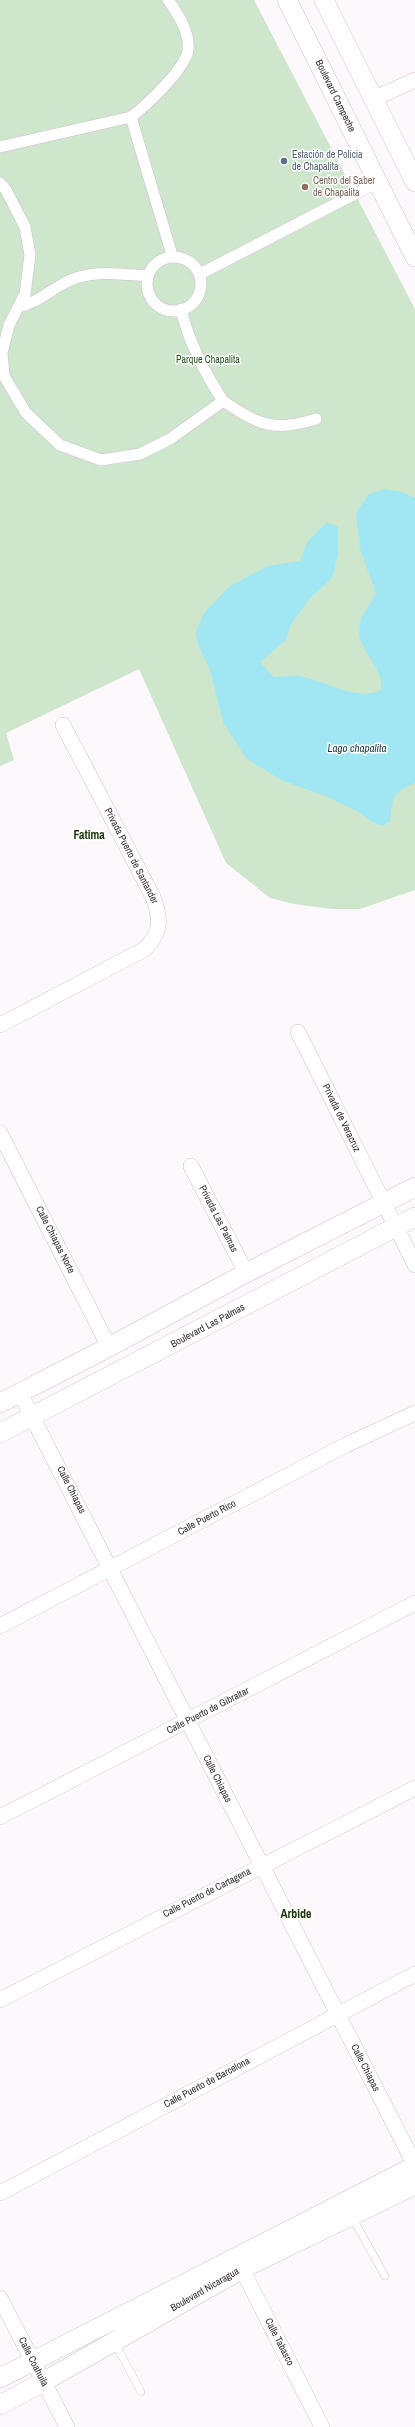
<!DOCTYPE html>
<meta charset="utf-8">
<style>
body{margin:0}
canvas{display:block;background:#fcf8fc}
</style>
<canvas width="415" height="2427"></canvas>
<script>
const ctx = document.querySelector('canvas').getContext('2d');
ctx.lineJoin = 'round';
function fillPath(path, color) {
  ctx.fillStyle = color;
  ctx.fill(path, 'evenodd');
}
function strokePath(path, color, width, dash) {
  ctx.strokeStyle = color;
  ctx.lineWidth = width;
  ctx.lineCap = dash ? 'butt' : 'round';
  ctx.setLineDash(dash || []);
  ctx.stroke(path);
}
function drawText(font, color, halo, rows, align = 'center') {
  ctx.font = font + ' "Archivo Narrow",sans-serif';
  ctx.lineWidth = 3;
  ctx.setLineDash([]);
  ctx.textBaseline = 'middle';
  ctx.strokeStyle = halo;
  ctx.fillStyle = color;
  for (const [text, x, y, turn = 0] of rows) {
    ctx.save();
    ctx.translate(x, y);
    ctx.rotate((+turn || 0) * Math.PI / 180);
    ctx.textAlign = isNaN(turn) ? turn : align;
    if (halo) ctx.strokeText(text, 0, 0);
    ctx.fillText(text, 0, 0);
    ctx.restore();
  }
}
const green = new Path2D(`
 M 0,0 L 254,0 L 415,309 L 415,890 L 360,909 L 332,909 L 294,904 L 270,898 L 226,863 L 139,669 L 6,733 L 14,760 L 0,766 Z`);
const water = new Path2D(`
 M 385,489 L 402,492 L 415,498 L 415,783 C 393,791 392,799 390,821 L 383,826 L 374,823 L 357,811 L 325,796 L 281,780 L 246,758 L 223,722 L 210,670 L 198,644 L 196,632 L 204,613 L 230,586 L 268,566 L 300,561 L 308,541 L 327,522 L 338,527 L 338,554 L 332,578 L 311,597 L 291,624 L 286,640 L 260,662 L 274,677 C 282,677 292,675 300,676 C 327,681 354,702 381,690 C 385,664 353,650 360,622 C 362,613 372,603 376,593 L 360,549 L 356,513 L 369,494 Z`);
const service = new Path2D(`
 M 352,2217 L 385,2276
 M 115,2343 L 141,2392`);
const pedestrian = new Path2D(`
 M 131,117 L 172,255
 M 0,147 L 131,117 C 146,106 186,68 188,50 C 190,32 178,14 168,0
 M 0,183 L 6,190 L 25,227 L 30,255 L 25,294 L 9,325 L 2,353 L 4,376 L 26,413 L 60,445 L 101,460 L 140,454 L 170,439 L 223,401 C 258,424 273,433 316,419
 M147 284a27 27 0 1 1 54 0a27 27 0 1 1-54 0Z
 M 200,274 L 378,182
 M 18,307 C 40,302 53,287 73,279 C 97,270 121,274 147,276
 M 181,309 C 189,343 204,372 223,401`);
const minor = new Path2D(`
 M 373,99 L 415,80
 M 0,1025 L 145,949 C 162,931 161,919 153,897 L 63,725
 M 298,1032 L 415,1265
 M 0,1133 L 109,1347
 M 191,1166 L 246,1273
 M 20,1393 L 415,2165
 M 0,1626 L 346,1445 L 415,1413
 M 0,1817 L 415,1603
 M 0,2000 L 415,1788
 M 0,2193 L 415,1974
 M 238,2261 L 322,2427
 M 0,2298 L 67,2427`);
const tertiary = new Path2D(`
 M 287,0 L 415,257
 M 324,0 L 415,182
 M 0,1403 L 109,1347 L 246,1273 L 415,1187
 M 0,1433 L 415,1217
 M 0,2378 L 415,2166
 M 0,2405 L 43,2382 L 242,2269 L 415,2185`);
const markers = [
 [284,161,4,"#5c6f8a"],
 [305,187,4,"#8d6e63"]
];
const streetNames = [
 ["Boulevard Campeche",335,96,64],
 ["Privada Puerto de Santander",131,856,63],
 ["Privada de Veracruz",341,1118,64],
 ["Privada Las Palmas",218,1219,63],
 ["Calle Chiapas Norte",55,1240,63],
 ["Boulevard Las Palmas",208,1326,-28],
 ["Calle Chiapas",71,1490,63],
 ["Calle Puerto Rico",207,1518,-28],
 ["Calle Puerto de Gibraltar",208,1711,-27],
 ["Calle Chiapas",217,1779,63],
 ["Calle Puerto de Cartagena",207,1893,-27],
 ["Calle Chiapas",365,2068,63],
 ["Calle Puerto de Barcelona",207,2083,-28],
 ["Boulevard Nicaragua",205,2290,-30],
 ["Calle Tabasco",279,2342,63],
 ["Calle Coahuila",33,2362,63]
];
const serviceNames = [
 ["Estación de Policia",292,155],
 ["de Chapalita",292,167]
];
const educationNames = [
 ["Centro del Saber",313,181],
 ["de Chapalita",313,193]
];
const parkNames = [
 ["Parque Chapalita",208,360]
];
const waterNames = [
 ["Lago chapalita",357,749]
];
const quarterNames = [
 ["Fatima",89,836],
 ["Arbide",296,1915]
];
fillPath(green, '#cee6cc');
fillPath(water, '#a0e7f3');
strokePath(service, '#d1bdd5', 8);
strokePath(pedestrian, '#d1bdd5', 12);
strokePath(minor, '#d1bdd5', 16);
strokePath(tertiary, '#d1bdd5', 20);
strokePath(service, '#fff', 7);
strokePath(pedestrian, '#fff', 11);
strokePath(minor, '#fff', 15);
strokePath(tertiary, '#fff', 19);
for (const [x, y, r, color] of markers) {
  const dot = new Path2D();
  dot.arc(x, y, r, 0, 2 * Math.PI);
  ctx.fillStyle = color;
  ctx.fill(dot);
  strokePath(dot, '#fff', 1.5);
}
drawText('10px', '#312932', '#fff', streetNames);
drawText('10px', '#4e5e75', '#fff', serviceNames, 'left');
drawText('10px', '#785e54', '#fff', educationNames, 'left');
drawText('10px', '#1f531c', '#fff', parkNames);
drawText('italic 11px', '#16383e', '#fff', waterNames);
drawText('bold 12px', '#183404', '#fff', quarterNames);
</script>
